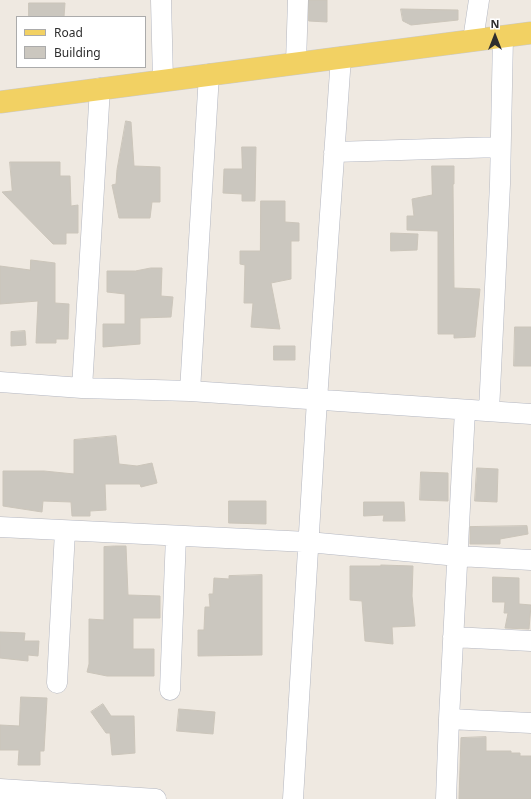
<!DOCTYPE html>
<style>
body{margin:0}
#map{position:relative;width:531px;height:799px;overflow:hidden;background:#efe9e1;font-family:"Noto Sans",sans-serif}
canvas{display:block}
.legend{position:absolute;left:16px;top:16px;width:130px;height:52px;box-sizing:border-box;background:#fff;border:1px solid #ababab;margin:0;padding:5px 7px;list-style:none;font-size:12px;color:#2e2e2e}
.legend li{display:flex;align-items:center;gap:8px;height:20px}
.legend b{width:20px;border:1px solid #ababab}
.north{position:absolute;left:475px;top:16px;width:40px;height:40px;-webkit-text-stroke:3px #fff;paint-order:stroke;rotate:0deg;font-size:11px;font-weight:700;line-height:16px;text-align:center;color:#2e2e2e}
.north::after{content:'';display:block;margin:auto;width:14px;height:18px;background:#2e2e2e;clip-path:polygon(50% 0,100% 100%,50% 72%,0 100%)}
</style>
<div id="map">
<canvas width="531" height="799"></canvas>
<ul class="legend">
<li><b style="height:5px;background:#f2d163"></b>Road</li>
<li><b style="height:11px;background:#cbc7bf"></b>Building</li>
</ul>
<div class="north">N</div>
</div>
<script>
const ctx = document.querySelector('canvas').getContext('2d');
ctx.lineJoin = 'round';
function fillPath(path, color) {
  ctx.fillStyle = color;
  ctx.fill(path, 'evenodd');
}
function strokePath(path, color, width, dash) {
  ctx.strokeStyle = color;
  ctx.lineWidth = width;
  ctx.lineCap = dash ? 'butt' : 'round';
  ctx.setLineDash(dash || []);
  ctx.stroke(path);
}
const building = new Path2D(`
 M 309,0 L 327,0 L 327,22 L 309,21 Z
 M 29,3 L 65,3 L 64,17 L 29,17 Z
 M 401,9 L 458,10 L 458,20 L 411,25 L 403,21 Z
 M 126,121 L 131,122 L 134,166 L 160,167 L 160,202 L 152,202 L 150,218 L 119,218 L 112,185 L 116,184 L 117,170 Z
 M 242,147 L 256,147 L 255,201 L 242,201 L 242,194 L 223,193 L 224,169 L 242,169 Z
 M 10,162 L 60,162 L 60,176 L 70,176 L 71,206 L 78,205 L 78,233 L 66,233 L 66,244 L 53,244 L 2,192 L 12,191 Z
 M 432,166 L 454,166 L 454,184 L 453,184 L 454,288 L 480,289 L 475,337 L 454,338 L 454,334 L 438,334 L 438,231 L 407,230 L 407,216 L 414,216 L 412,199 L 432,195 Z
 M 261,201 L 285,201 L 285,222 L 299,223 L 299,241 L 291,241 L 291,279 L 271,283 L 280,329 L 251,327 L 253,303 L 244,303 L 245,265 L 240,264 L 240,251 L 260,251 Z
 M 391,233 L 418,234 L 417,250 L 391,251 Z
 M 31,260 L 55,263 L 55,303 L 69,304 L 68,339 L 56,339 L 56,343 L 36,343 L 38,301 L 0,304 L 0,266 L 30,270 Z
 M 151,268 L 162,268 L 161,296 L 173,297 L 171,317 L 140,318 L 140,344 L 103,347 L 103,324 L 125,324 L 125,294 L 107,292 L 107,271 L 135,271 Z
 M 515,327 L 531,327 L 531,366 L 514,366 Z
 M 25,331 L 26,345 L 11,346 L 11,332 Z
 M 274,346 L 295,346 L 295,360 L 274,360 Z
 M 116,436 L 119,464 L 137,466 L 152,463 L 157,483 L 141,487 L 140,484 L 105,484 L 106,510 L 90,511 L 90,516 L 72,516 L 71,502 L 43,501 L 42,512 L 3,506 L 3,471 L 44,471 L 74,474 L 74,440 Z
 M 477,468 L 498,469 L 497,502 L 475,501 Z
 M 421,472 L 448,473 L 448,501 L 420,500 Z
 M 229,501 L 266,501 L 266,524 L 229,523 Z
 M 364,502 L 404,502 L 405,521 L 383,521 L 384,515 L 364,516 Z
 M 527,526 L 528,534 L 500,539 L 500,544 L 470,544 L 470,527 Z
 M 115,546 L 126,546 L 128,595 L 160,596 L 160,618 L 133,618 L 133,649 L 154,649 L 154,676 L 107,676 L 87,672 L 89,664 L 89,619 L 104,620 L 104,547 Z
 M 381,565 L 413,566 L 412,596 L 415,626 L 392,627 L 393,644 L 365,641 L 362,601 L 350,600 L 350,566 L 381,566 Z
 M 262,575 L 262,655 L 198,656 L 198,630 L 204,630 L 205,607 L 210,607 L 209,594 L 213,594 L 214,578 L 229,579 L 229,576 Z
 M 493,577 L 519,578 L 519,604 L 531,605 L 529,629 L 505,628 L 508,613 L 504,613 L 505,602 L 493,602 Z
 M 0,632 L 25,633 L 24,641 L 39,641 L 38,656 L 28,655 L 28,661 L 0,658 Z
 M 21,697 L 47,698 L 44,751 L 40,751 L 40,765 L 18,765 L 19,750 L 0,750 L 0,725 L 19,726 Z
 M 103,704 L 111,716 L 134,716 L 135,753 L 112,755 L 110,733 L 106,733 L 91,712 Z
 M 179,709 L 215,712 L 213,734 L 177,731 Z
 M 486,737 L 486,751 L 511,751 L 511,753 L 520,753 L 520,756 L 531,756 L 531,799 L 459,799 L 461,738 Z`);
const street = new Path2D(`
 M 161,0 L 163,80
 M 473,40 L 479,0
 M 296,63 L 298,0
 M 334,152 L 500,147
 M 0,382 L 82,388 L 190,391 L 531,414
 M 82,388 L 100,88
 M 190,391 L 209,74
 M 489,411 L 500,184 L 503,37
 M 0,527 L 308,542 L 458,556 L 531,560
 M 453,637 L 531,641
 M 57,683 L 65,531
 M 170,690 L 176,536
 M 449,719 L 531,723
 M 0,789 L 156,799
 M 293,799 L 317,400 L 341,57
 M 446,799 L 449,719 L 465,410`);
const primary = new Path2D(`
 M 0,102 L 531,33`);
fillPath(building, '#cbc7bf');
strokePath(building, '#cbc5ba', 1);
strokePath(street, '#b4b7c1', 21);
strokePath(primary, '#c9c9c9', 23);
strokePath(street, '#fff', 20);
strokePath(primary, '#f2d163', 22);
</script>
